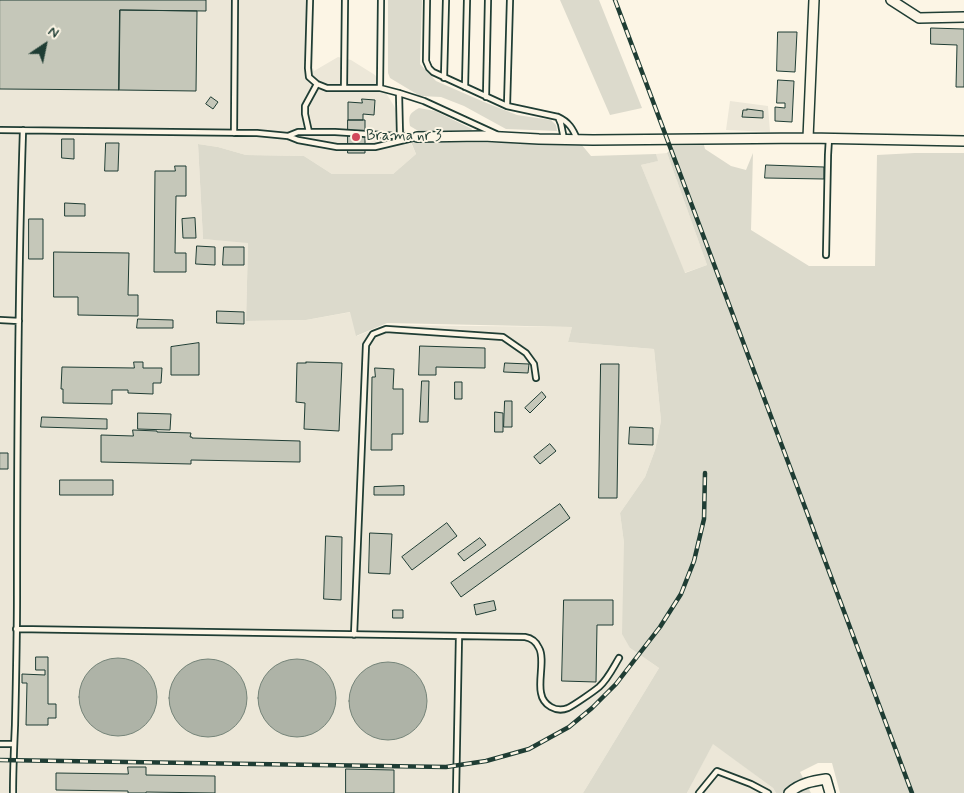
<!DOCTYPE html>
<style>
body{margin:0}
#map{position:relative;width:964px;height:793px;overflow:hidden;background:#fcf5e5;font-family:Mynerve,sans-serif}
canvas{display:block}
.north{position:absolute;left:20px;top:20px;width:50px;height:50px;-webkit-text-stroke:4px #fcf5e5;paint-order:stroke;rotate:34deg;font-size:14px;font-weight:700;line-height:20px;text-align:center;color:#1f3d34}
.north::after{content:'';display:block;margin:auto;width:18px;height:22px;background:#1f3d34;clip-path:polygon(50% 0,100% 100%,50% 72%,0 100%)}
</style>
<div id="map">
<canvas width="964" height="793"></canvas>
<div class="north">N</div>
</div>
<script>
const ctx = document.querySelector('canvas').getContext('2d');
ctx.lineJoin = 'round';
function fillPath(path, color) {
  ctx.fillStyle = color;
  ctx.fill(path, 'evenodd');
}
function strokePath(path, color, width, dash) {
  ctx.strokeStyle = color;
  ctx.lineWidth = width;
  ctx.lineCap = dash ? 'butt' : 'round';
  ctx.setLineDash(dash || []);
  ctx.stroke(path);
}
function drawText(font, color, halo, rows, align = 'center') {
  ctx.font = font + ' Mynerve,sans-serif';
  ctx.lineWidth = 4;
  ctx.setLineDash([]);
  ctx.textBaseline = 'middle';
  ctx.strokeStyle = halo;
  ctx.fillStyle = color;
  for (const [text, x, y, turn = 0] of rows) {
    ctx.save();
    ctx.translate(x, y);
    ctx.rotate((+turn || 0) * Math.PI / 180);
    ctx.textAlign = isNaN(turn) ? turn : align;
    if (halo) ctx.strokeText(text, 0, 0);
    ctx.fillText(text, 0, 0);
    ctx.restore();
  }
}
const built = new Path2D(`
 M 0,0 L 314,0 L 313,68 L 314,71 L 338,57 L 351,60 L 375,75 L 394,106 L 416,154 L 393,174 L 332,174 L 304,156 L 246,155 L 218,147 L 198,144 L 203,239 L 248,242 L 246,321 L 306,320 L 351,312 L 357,336 L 384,325 L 572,327 L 568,342 L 654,349 L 661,421 L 655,450 L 645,477 L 620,513 L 624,543 L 630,648 L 659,668 L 583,793 L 0,793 Z
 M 730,101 L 768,106 L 770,132 L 726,130 Z
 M 667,153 L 707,265 L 684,273 L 641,165 L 657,161 L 656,154 Z
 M 713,743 L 773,788 L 776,793 L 687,793 Z`);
const green = new Path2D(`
 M 388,0 L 422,0 L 420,64 L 436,81 L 484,102 L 517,115 L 551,120 L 556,125 L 557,131 L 506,129 L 464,106 L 441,97 L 420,96 L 390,78 L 388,73 Z
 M 560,0 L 599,0 L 642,108 L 610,115 Z
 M 419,108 L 435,111 L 472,129 L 471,131 L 420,132 L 410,126 C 408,115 410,113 419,108 Z
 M 411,142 L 581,144 L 591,156 L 656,154 L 658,161 L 641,165 L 685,273 L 707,265 L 667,153 L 674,146 L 704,145 L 705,149 L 731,166 L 746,170 L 753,153 L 751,230 L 809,266 L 875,266 L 877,155 L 915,153 L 964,153 L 964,793 L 840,793 L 832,763 L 818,763 L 800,772 L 811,793 L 776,793 L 773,788 L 713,744 L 687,793 L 583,793 L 659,668 L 630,648 L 622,634 L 624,543 L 620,513 L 645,477 L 655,450 L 661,421 L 654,349 L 568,342 L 572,327 L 387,323 L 356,336 L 350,312 L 306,320 L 246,321 L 248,243 L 203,239 L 198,144 L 218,147 L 246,155 L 304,156 L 332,174 L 393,174 L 416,154 Z`);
const water = new Path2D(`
 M79 697a39 39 0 1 1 78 0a39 39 0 1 1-78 0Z
 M258 698a39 39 0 1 1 78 0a39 39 0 1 1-78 0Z
 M169 698a39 39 0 1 1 78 0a39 39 0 1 1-78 0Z
 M349 701a39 39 0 1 1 78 0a39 39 0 1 1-78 0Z`);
const building = new Path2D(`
 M 0,0 L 206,0 L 206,11 L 120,10 L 119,90 L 0,89 Z
 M 120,10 L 197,11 L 196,91 L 119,90 Z
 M 931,28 L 964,29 L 964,87 L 956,87 L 957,45 L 931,44 Z
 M 778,32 L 797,32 L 795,72 L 777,71 Z
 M 778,80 L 794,81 L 792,122 L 775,121 L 775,107 L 785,108 L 785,103 L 777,103 Z
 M 211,97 L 218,102 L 213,109 L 206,104 Z
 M 362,99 L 375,100 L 374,115 L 363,114 L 363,120 L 348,120 L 348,102 L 362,103 Z
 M 747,109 L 763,111 L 763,118 L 742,117 L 743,110 L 747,110 Z
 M 348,120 L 365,120 L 365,153 L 348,153 Z
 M 62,139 L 74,139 L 74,159 L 62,158 Z
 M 106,143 L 119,143 L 118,171 L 105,171 Z
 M 766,165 L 824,167 L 824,179 L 765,178 Z
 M 175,166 L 186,166 L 186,196 L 176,196 L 175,253 L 186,253 L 186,272 L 154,272 L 155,171 L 175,171 Z
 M 65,203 L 85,204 L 85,216 L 65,216 Z
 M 195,218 L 196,238 L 183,238 L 182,219 Z
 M 29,219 L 43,219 L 43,259 L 29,259 Z
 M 197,246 L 215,247 L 215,265 L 196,264 Z
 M 224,247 L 244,247 L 244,265 L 223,265 Z
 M 54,252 L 129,253 L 128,295 L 138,295 L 138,316 L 78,315 L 78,297 L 54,297 Z
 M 217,311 L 244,312 L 244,324 L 217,323 Z
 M 138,319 L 173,320 L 173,328 L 137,328 Z
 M 199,343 L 199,375 L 171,375 L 171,347 Z
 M 420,346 L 485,348 L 485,368 L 436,367 L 436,375 L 419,375 Z
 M 134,362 L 143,362 L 143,368 L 162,368 L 161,383 L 153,383 L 153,394 L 128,393 L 128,390 L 112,390 L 112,404 L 63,403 L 63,389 L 61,389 L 62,367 L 134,368 Z
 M 306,362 L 342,363 L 339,431 L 304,429 L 305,403 L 296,402 L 297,363 L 306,363 Z
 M 505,363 L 529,364 L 528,373 L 504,372 Z
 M 601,364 L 619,364 L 617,498 L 599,498 Z
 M 375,368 L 394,369 L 393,389 L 403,389 L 403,434 L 392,434 L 392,450 L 371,450 L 372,377 L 375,377 Z
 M 422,381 L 429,381 L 428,422 L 420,422 Z
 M 455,382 L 462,382 L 462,399 L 455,399 Z
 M 542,392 L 546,397 L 530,413 L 525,408 Z
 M 505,401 L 512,401 L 512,427 L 504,427 Z
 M 495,412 L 503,413 L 503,432 L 495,432 Z
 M 138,413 L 171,414 L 170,430 L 138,429 Z
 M 42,417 L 107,419 L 107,429 L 41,427 Z
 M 630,427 L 653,428 L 653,445 L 629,444 Z
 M 133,430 L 157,431 L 157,432 L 191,433 L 190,437 L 192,437 L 192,438 L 300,441 L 300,462 L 191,460 L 191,464 L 101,462 L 101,435 L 133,436 Z
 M 550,444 L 556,451 L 540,464 L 534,457 Z
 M 0,453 L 8,453 L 8,469 L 0,469 Z
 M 60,480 L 113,480 L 113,495 L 60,495 Z
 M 404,486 L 404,495 L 374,495 L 374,487 Z
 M 560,504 L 570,518 L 461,597 L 451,583 Z
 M 447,523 L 457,536 L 412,570 L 402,557 Z
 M 370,533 L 392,534 L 390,574 L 369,573 Z
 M 326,536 L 342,537 L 341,600 L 324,599 Z
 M 480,538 L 486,545 L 464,561 L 458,554 Z
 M 564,600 L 613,600 L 613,625 L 597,625 L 596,682 L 562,681 Z
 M 494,601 L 496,610 L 476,615 L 474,605 Z
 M 393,610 L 403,610 L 403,618 L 393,618 Z
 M 36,657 L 48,657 L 48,704 L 56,704 L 56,718 L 48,718 L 48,725 L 26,725 L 27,683 L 22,683 L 22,674 L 45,675 L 45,670 L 36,670 Z
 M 128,767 L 146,767 L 146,775 L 215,776 L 215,793 L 146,792 L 146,793 L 128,793 L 128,791 L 56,790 L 56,773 L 128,774 Z
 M 346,769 L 394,770 L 394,793 L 346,793 Z`);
const service = new Path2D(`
 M 310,0 L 308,68 L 309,77 L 317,84 L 327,88 L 380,88 L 399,93 L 424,101 L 496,134
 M 427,0 L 426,61 L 429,68 L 433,72 L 507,106 L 558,117 C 569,122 573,129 577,139
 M 444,78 L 446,0
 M 465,87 L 467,0
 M 344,88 L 345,0
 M 380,88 L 381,0
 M 399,93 L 400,136
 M 486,97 L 488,0
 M 507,106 L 510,0
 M 558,117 L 561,124 L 564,139
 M 0,130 L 257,133 L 288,136 L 298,140 L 337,147 L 375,147 L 417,137
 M 309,132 L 305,114 L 305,106 L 317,84
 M 234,133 L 235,0
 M 288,136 L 298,132 L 335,132 L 413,137
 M 826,255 L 828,155 L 829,138
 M 0,320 L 19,321
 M 16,629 L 525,637 C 531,638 536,641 539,648 C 545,658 538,681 541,693 C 543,705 556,713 568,708 C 574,705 593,692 599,687 C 608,679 613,668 619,658
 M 354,635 L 366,345 L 373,334 L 386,329 L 503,337 L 526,353 L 534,364 L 536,378
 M 0,744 L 14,744
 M 13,793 C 13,770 14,748 15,725 C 16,682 17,639 17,596 C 17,441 18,285 23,130
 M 456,793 L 459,636
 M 699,793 L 717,771 L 751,784 L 768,793`);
const minor = new Path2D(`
 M 891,0 L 919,18 L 964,17
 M 417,137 L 483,136 L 539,139 L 593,140 L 808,138 L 964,141
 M 808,138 L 814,0
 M 789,793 C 800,783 813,781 826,779 L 830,793`);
const rail = new Path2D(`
 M 615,0 L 912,793
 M 0,760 L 446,767 L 486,761 L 529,749 L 569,727 L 592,708 L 616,684 L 660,627 L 681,594 L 694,561 L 704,519 L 705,473`);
const markers = [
 [356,137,5,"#d1495b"]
];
const poiNames = [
 ["Brama nr 3",366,137]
];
fillPath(built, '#ece7d8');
fillPath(green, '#dcdacc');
fillPath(water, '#aeb3a7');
strokePath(water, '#758479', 1);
fillPath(building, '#c5c7b9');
strokePath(building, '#1f3d34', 1);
strokePath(service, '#1f3d34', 8);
strokePath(minor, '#1f3d34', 12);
strokePath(service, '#fcf5e5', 4.5);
strokePath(minor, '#fcf5e5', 9);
strokePath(rail, '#1f3d34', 4.5);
strokePath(rail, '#fcf5e5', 2.5, [8]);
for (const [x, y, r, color] of markers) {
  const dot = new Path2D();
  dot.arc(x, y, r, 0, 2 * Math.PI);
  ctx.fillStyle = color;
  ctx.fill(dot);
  strokePath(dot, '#fcf5e5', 2);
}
drawText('15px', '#1f3d34', '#fcf5e5', poiNames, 'left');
</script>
